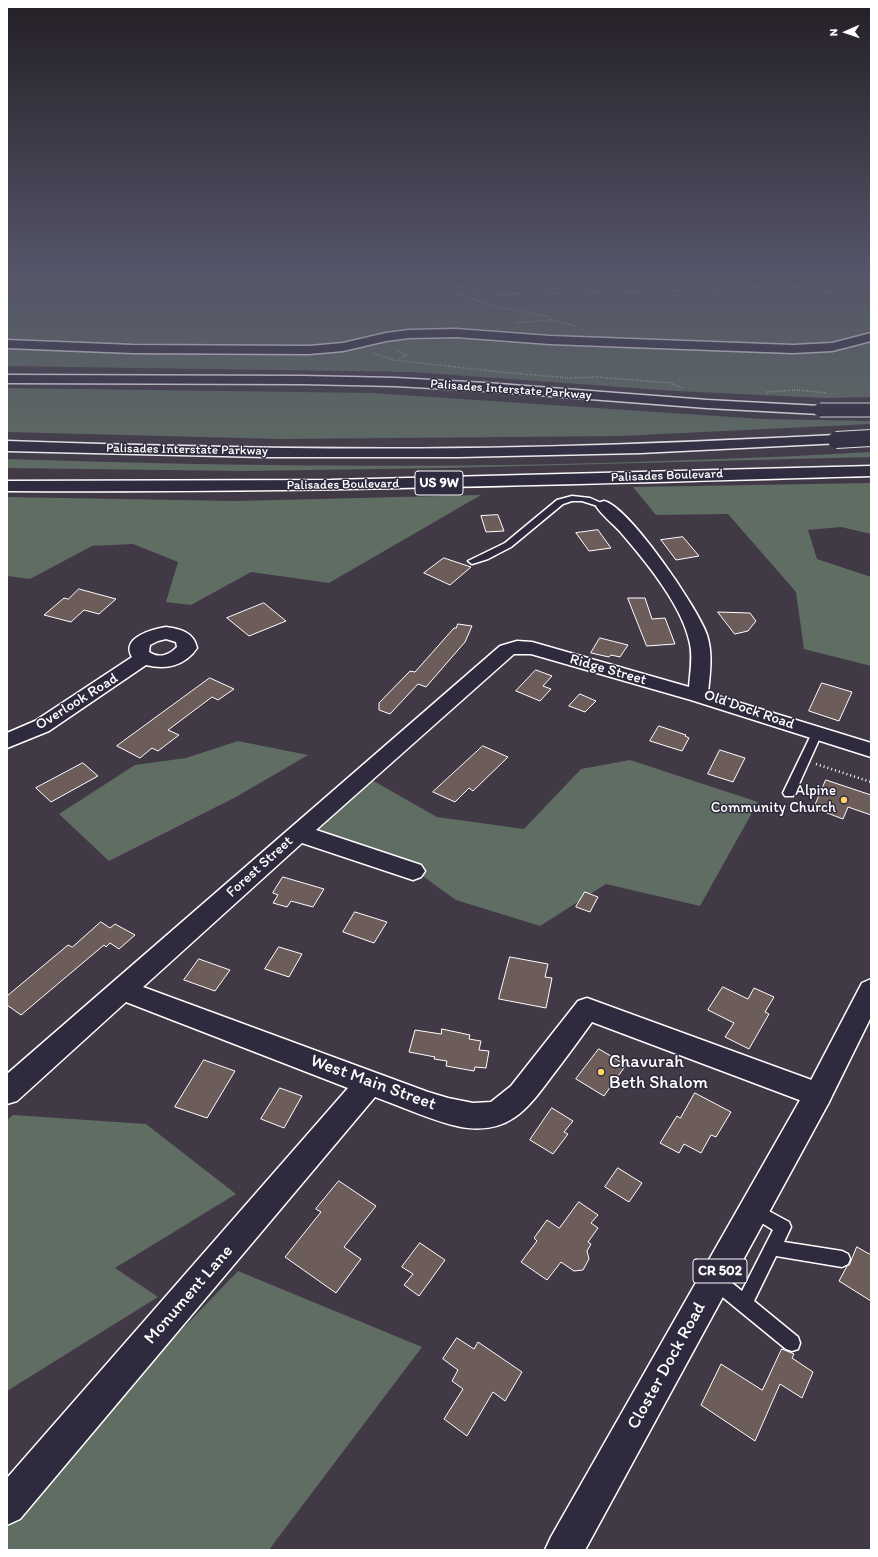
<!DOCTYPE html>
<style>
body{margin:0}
#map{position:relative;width:878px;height:1557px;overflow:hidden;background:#413946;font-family:Itim,sans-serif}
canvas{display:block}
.frame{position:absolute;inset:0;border:8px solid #fff;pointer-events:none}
.north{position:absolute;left:826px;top:12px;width:40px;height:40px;-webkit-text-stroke:3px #2f2a3d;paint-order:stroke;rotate:268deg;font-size:11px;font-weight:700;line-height:16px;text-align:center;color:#fff}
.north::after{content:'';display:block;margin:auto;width:14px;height:18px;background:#fff;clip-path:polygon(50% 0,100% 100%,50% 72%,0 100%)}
</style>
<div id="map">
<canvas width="878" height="1557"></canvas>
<div class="frame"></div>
<div class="north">N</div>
</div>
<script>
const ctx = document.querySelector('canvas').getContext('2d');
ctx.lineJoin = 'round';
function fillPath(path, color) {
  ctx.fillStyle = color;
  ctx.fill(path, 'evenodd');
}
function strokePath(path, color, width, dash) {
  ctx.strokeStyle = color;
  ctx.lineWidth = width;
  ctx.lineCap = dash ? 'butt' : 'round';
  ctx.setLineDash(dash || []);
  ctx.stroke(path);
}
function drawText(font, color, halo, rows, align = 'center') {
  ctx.font = font + ' Itim,sans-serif';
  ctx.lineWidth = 3;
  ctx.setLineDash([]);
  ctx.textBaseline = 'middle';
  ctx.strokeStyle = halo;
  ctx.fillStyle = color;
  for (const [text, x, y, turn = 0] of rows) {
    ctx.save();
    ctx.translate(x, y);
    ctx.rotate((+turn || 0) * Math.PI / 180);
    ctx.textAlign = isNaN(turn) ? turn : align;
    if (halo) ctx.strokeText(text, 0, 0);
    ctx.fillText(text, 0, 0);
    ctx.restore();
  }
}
const green = new Path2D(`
 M 7,266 L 871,266 L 871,397 L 825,398 L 676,391 L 412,372 L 7,366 Z
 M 7,388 L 371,393 L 762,419 L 871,421 L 871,424 L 620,436 L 280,439 L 7,432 Z
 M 871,452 L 871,457 L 446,468 L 243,471 L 7,468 L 7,459 C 244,467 482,469 719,459 C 770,457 820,455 871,452 Z
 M 871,483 L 871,534 L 841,527 L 808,530 L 817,559 L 871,577 L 871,666 L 804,649 L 796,592 L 728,514 L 656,515 L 633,487 Z
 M 481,495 L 329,583 L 251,572 L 191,605 L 166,602 L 178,562 L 133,544 L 92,546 L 30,579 L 7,576 L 7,497 L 235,501 Z
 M 238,741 L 308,755 L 236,797 L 109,861 L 59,814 L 135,765 L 186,758 Z
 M 630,760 L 758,802 L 700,906 L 606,884 L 540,926 L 456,900 L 410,867 L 314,833 L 370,779 L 437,817 L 524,829 L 581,769 Z
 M 13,1115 L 146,1124 L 236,1194 L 115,1268 L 158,1297 L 7,1391 L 7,1120 Z
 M 238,1271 L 422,1347 L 274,1543 L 269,1550 L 7,1550 L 7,1528 L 65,1451 Z`);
const building = new Path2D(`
 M 498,515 L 504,531 L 486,532 L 481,516 Z
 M 598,530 L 611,548 L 589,551 L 576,533 Z
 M 683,537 L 699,556 L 676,560 L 661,540 Z
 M 444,558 L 471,567 L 450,585 L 424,573 Z
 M 79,589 L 116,599 L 99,614 L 84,610 L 71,622 L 44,615 L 64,598 L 68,599 Z
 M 628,598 L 645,598 L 652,619 L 665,618 L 675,644 L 647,646 Z
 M 264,603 L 286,621 L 249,636 L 227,618 Z
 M 718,612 L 750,613 L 756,621 L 748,631 L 735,634 Z
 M 458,624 L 472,626 L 465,642 L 426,687 L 418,684 L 390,714 L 379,710 L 379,703 L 410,671 L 415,672 L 454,628 L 456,628 Z
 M 600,638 L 628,645 L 620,657 L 611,655 L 609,657 L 591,653 Z
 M 536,670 L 552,676 L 543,686 L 551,689 L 540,701 L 516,691 Z
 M 210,678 L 234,689 L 218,700 L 212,697 L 168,730 L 179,735 L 158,751 L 152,748 L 140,758 L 117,746 Z
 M 822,683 L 852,692 L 839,721 L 809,711 Z
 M 580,694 L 596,701 L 585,712 L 569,706 Z
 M 659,726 L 686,735 L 685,736 L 689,738 L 682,751 L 650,741 Z
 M 483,746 L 508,757 L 473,791 L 469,788 L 455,802 L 433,792 Z
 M 720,750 L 745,758 L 733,782 L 708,774 Z
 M 83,763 L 98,776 L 51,802 L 36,788 Z
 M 826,780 L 871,795 L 871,815 L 848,807 L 843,819 L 814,808 Z
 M 283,877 L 324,889 L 313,907 L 291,901 L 287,907 L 273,903 L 278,895 L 273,893 Z
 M 585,892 L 598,897 L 590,912 L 576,907 Z
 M 355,912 L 387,922 L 374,943 L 343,932 Z
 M 101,922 L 110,928 L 115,924 L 135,935 L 119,949 L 110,943 L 106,947 L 104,945 L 21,1015 L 7,1005 L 7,996 L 68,945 L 72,947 Z
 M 279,947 L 302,954 L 289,977 L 265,969 Z
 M 510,957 L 548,964 L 545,977 L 552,978 L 546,1008 L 499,999 Z
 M 199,959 L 230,970 L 215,991 L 184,980 Z
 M 723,987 L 748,999 L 754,988 L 774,997 L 765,1012 L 769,1014 L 749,1049 L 725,1037 L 734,1023 L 708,1010 Z
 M 442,1029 L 470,1035 L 469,1039 L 481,1041 L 479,1050 L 489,1051 L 486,1068 L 475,1067 L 474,1071 L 446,1066 L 447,1061 L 434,1059 L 435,1057 L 409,1052 L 415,1030 L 441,1034 Z
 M 599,1049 L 626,1065 L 604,1096 L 576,1079 Z
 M 204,1060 L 235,1071 L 207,1118 L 175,1107 Z
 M 280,1088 L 302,1096 L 284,1128 L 261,1119 Z
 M 695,1093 L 731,1112 L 716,1137 L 711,1135 L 701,1153 L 684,1144 L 679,1153 L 660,1143 L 677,1116 L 680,1118 Z
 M 552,1108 L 573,1121 L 564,1132 L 568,1134 L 553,1154 L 530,1140 Z
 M 618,1168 L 642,1183 L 629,1202 L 605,1187 Z
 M 339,1181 L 376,1206 L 344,1247 L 361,1259 L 336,1293 L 285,1257 L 321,1212 L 316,1209 Z
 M 579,1202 L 598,1215 L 591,1223 L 598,1228 L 588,1242 L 591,1244 L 587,1251 L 589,1259 L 583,1270 L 574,1271 L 561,1262 L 547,1280 L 521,1262 L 537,1241 L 534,1238 L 547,1220 L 559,1228 Z
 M 420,1243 L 445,1260 L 419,1296 L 404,1285 L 413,1274 L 402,1267 Z
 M 857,1247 L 871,1255 L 871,1301 L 839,1281 L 847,1266 L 849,1265 Z
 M 457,1338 L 474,1349 L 478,1342 L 522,1372 L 505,1401 L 493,1392 L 467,1436 L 444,1419 L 463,1389 L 452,1381 L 458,1370 L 443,1359 Z
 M 782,1349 L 794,1354 L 792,1358 L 813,1372 L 802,1398 L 780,1384 L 755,1441 L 701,1405 L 721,1364 L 762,1390 Z`);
const pathFar1 = new Path2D(`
 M 777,285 L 841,293
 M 552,319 L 550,317 L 488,305 L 452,291 L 454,288 L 461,286 L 479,292 L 499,294 L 726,290 L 777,285 L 757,278 L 680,266
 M 516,323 L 551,320 L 576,326
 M 397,350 L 406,355 L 398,359
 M 372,353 L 394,360 L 500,372 L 569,378 L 597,377 L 670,383 L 682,388
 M 767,392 L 796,390 L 827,393`);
const path = new Path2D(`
 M 816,764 L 871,782`);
const service = new Path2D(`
 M 572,496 L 590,498 L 608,506 L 604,508 L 582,501 L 572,501 L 563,504 L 511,547 L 488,559 L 472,564 L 468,561 L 505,543 L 557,500 Z
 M 817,730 L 822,733 L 795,793 L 793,796 L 785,796 L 783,793 L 812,733 Z
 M 754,1203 L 789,1222 L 791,1227 L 784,1242 L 842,1251 L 848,1254 L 850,1259 L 848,1264 L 842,1267 L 776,1256 L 754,1301 L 798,1337 L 800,1343 L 798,1349 L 792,1351 L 786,1349 L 709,1286 L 707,1280 L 709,1274 L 715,1272 L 721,1274 L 742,1291 L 773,1230 L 749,1215 L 746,1210 L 749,1205 Z`);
const minor = new Path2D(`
 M 456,329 L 550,336 L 793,345 L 832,343 L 871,333 L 871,341 L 832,351 L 793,353 L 550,344 L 456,337 L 409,338 L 386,341 L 343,351 L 309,354 L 133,353 L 7,348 L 7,340 L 133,345 L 309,346 L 343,343 L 386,333 L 409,330 Z
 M 604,501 C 629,507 698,608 707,635 C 713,654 710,673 708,693 L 871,743 L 871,757 L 691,700 L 531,654 L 514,654 L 316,830 L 421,865 L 425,871 L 421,877 L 413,880 L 302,843 L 143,987 L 428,1092 L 448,1098 L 473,1103 L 491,1102 L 511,1086 L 578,1001 L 587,998 L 828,1086 L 832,1095 L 828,1104 L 818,1107 L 592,1022 C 579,1040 566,1058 552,1076 C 527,1110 508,1135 461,1127 C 432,1121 403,1107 375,1097 L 20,1519 L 7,1525 L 7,1478 L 348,1088 L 126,1002 L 17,1101 L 7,1104 L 7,1074 L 500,646 L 517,641 L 532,642 L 689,687 C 690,673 693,658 690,644 C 683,607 647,563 623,535 C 615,525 603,517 596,506 L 598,503 Z
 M 166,627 C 180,629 194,632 197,648 C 185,666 166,670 146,665 L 49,731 L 7,748 L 7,733 L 35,721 L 132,657 C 120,637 154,629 166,627 ZM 166,639 L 176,642 L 177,647 C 169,655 159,659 149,652 L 150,645 L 158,641 Z`);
const primary = new Path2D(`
 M 871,466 L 871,476 C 583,484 295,493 7,491 L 7,481 L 331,480 Z
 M 871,979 L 871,1017 L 828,1104 L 585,1550 L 545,1550 L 551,1537 L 808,1086 L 862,983 Z`);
const motorway = new Path2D(`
 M 7,375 L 303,376 L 395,378 L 486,383 L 707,400 L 820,406 L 825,407 L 827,410 L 825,413 L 820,414 L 707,408 L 486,391 L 395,386 L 303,384 L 7,383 Z
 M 836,435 L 841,437 L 844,440 L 841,443 L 640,453 L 458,457 L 265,457 L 7,451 L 7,441 C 179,447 351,451 524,447 C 628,445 732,440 836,435 Z`);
const motorwayBridgeFar1 = new Path2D(`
 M 820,410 L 871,410`);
const motorwayBridge = new Path2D(`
 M 836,440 L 871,438`);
const markers = [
 [844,800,4,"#ffd166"],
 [601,1072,4,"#ffd166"]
];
const farStreetnames = [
 ["Palisades Interstate Parkway",511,390,4],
 ["Palisades Interstate Parkway",187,450,1],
 ["Palisades Boulevard",667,476,-2],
 ["Palisades Boulevard",343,485,-1]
];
const shields = [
 [439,483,48],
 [720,1271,54]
];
const shieldNames = [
 ["US 9W",439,483],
 ["CR 502",720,1271]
];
const streetNames = [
 ["Ridge Street",608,670,16],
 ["Overlook Road",77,702,-32],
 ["Old Dock Road",749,710,19],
 ["Forest Street",260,867,-42]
];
const poiNames = [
 ["Alpine",836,791],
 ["Community Church",836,808]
];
const nearPoinames = [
 ["Chavurah",609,1062],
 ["Beth Shalom",609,1083]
];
const nearStreetnames = [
 ["West Main Street",373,1083,20],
 ["Monument Lane",189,1295,-49],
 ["Closter Dock Road",667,1366,-61]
];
fillPath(green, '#5f6d63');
fillPath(building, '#6c5d5a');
strokePath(building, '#fff', 1);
strokePath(service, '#fff', 3);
strokePath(minor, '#fff', 3);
strokePath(primary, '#fff', 3);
strokePath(motorway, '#fff', 3);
strokePath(pathFar1, '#fff', 1.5, [0.5, 2]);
strokePath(path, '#fff', 2.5, [1, 3]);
fillPath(service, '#2f2a3d');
fillPath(minor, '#2f2a3d');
fillPath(primary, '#2f2a3d');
fillPath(motorway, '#2f2a3d');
strokePath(motorwayBridgeFar1, '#fff', 15, []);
strokePath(motorwayBridge, '#fff', 18, []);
strokePath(motorwayBridgeFar1, '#2f2a3d', 13);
strokePath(motorwayBridge, '#2f2a3d', 16);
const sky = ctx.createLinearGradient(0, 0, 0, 484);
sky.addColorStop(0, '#241f26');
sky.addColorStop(0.55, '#545468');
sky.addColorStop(1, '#54546800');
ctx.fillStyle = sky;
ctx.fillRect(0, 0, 878, 484);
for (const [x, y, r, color] of markers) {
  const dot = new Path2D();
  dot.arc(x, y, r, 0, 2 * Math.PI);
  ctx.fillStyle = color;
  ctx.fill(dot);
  strokePath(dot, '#2f2a3d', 1.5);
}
drawText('13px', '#fff', '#2f2a3d', farStreetnames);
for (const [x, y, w] of shields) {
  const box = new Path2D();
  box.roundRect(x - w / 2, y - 12, w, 24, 3);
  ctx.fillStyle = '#2f2a3d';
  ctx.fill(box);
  strokePath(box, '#fff', 1);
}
drawText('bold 14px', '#fff', null, shieldNames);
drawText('15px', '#fff', '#2f2a3d', streetNames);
drawText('15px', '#fff', '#2f2a3d', poiNames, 'right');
drawText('18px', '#fff', '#2f2a3d', nearPoinames, 'left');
drawText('18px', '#fff', '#2f2a3d', nearStreetnames);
</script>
